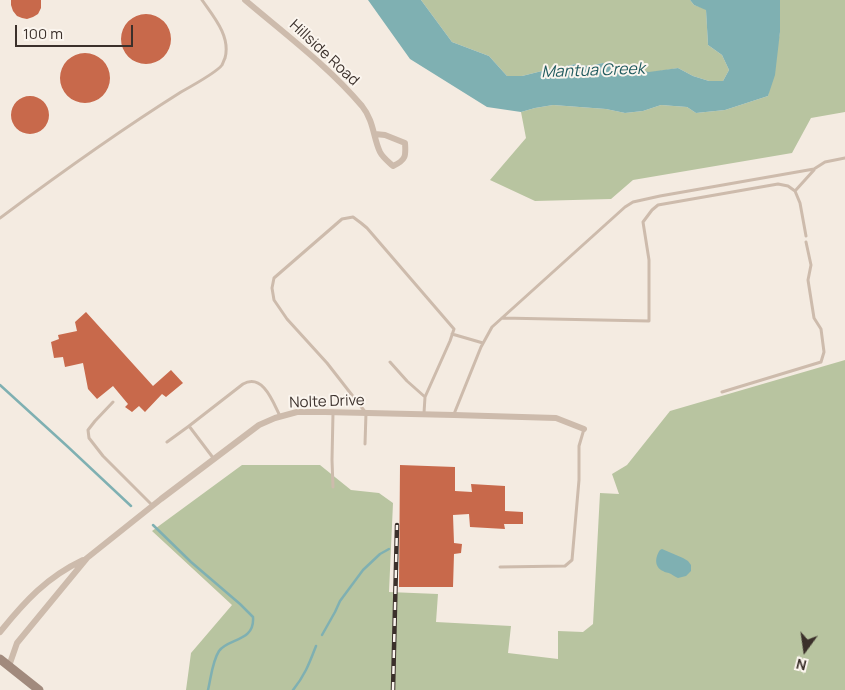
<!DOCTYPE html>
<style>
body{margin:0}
#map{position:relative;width:845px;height:690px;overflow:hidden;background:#f4ebe1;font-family:Manrope,sans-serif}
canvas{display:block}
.north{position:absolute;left:780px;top:625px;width:50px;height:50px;-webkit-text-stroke:4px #fbf5ee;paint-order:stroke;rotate:194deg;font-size:14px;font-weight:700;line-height:20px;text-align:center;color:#3b302b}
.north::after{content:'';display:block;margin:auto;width:18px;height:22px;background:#3b302b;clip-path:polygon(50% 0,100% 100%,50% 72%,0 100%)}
.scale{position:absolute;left:15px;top:25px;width:118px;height:22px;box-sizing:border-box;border:2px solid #3b302b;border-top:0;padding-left:6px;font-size:15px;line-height:18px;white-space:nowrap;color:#3b302b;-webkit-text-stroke:4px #fbf5ee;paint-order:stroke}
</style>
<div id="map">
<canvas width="845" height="690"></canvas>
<div class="north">N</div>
<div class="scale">100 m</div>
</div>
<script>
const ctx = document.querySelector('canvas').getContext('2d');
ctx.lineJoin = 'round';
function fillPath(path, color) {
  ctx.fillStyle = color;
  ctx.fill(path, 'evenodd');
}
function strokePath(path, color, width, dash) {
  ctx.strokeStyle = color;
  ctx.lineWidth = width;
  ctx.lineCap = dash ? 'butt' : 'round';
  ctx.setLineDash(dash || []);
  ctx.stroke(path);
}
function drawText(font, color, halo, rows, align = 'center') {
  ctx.font = font + ' Manrope,sans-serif';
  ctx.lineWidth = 4;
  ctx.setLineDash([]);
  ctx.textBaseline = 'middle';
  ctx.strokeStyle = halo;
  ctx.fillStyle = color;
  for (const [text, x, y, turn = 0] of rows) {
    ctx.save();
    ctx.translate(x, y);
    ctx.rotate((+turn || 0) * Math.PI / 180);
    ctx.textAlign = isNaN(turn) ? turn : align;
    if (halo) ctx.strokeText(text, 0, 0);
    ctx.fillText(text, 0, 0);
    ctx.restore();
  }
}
const green = new Path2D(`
 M 421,0 L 690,0 L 694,5 L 706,9 L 708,45 L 722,55 L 729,70 L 723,81 L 709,81 L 693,76 L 678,68 L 649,73 L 603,63 L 588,66 L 576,64 L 550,69 L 522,76 L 507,76 L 489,56 L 452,42 Z
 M 780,0 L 845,0 L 845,112 L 811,118 L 792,153 L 633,180 L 611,199 L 535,201 L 490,180 L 526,138 L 521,112 L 535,108 L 553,105 L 606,109 L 625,113 L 643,111 L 661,105 L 687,107 L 696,113 L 725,110 L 768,96 L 780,32 Z
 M 845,360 L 845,690 L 186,690 L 191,653 L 232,605 L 152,531 L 242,465 L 320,465 L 351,490 L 379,493 L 393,503 L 389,592 L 438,594 L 436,622 L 511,626 L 508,653 L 558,659 L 558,631 L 583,632 L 593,624 L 600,493 L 619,494 L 612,474 L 627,465 L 670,411 Z`);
const water = new Path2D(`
 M 368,0 L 421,0 L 452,42 L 489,56 L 507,76 L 522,76 L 550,69 L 576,64 L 588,66 L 603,63 L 649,72 L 678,68 L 693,76 L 709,81 L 723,81 L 729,70 L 722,55 L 708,45 L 706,10 L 694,5 L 690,0 L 780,0 L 780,32 L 775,75 L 768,96 L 725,110 L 696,113 L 687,107 L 661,105 L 643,111 L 625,113 L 606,109 L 553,105 L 535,108 L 521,112 L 487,107 L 410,59 Z
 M 662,549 L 683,558 L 688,561 L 691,565 L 691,571 L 686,576 L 678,578 C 675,577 673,575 671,574 C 668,572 665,573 663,571 C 654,567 655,557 660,550 Z`);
const stream = new Path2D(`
 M 0,385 L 67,446 L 131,506
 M 153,525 L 191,562 L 240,604 L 253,617 C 255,642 228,638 219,651 C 212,662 211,678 208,690
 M 322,635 L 335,612 L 340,601 L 363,570 L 380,554 L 389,549
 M 293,690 C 305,675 309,664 316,646`);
const building = new Path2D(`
 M 11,0 L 41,0 L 41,8 L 38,14 L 33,17 L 27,19 L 22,18 L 17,16 L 13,11 L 11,5 Z
 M121 39a25 25 0 1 1 50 0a25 25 0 1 1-50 0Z
 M60 78a25 25 0 1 1 50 0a25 25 0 1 1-50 0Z
 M11 115a19 19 0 1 1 38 0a19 19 0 1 1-38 0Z
 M 86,312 L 153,386 L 171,370 L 183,383 L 166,397 L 162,394 L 145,412 L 139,406 L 132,412 L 125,407 L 128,404 L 113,386 L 97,399 L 88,389 L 83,363 L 65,367 L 63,357 L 54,358 L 51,342 L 59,339 L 58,335 L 77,331 L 75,322 Z
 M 400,465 L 455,467 L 455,491 L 472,492 L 471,484 L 505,486 L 505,511 L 523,512 L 523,524 L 504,524 L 505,529 L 470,527 L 469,514 L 453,515 L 454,543 L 462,544 L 461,553 L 454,554 L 453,587 L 399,587 Z`);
const service = new Path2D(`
 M 795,191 L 800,203 L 806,236
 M 0,218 C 59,174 119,131 181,92 C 190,87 217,72 222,65 C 223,63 224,60 225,58 C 231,36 213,16 202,0
 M 502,318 L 649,321 L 649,260 L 643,222 L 652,210 L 658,205 L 778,184 L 788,186 L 795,191 L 814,170
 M 452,334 L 483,343
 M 390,362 L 407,381 L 425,397
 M 722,392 L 821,362 L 824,352 L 821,329 L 814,318 L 808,280 L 811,265 L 806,242
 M 113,402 L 95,421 L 88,430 L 89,438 L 103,456 L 152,505
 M 333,413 L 332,460 L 333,487
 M 454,414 L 481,347 L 492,327 L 625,207 L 633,202 L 660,196 L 814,169 L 825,162 L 845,158
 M 189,426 L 243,384 C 263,373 273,402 280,416
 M 167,442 L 189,426 L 214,459
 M 365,444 L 366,413 L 327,363 L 287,319 L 274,300 L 272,288 L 274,278 L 342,219 L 353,217 L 361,223 L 367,228 L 454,329 L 450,341 L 425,397 L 424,413
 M 500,567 L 565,566 L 572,560 L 579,480 L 579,446 L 584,429`);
const minor = new Path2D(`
 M 245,0 C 285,34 328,66 362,106 C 374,121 373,137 380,152 C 383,158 389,162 393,166 C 406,160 406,156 405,143 L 385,135 L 375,134
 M 0,632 C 25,601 47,577 83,560
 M 9,666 L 17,643 L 87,558 L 161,499 L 259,425 L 275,418 L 297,412 L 325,412 L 454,415 L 556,418 L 584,429`);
const secondary = new Path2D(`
 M 0,659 L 39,690`);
const rail = new Path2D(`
 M 393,690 L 397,525`);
const streetNames = [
 ["Hillside Road",324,53,43],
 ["Nolte Drive",327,402,-2]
];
const waterNames = [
 ["Mantua Creek",593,71,-2]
];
fillPath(green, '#b8c4a0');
fillPath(water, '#7fb0b2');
strokePath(stream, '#7fb0b2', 2.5);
fillPath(building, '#c8694b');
strokePath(service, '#cdbbac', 3);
strokePath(minor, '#cdbbac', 6);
strokePath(secondary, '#a18a7d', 9);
strokePath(rail, '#3b302b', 4.5);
strokePath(rail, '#fbf5ee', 2.5, [8]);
drawText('15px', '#3b302b', '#fbf5ee', streetNames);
drawText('italic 16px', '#1f5a5e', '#fbf5ee', waterNames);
</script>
